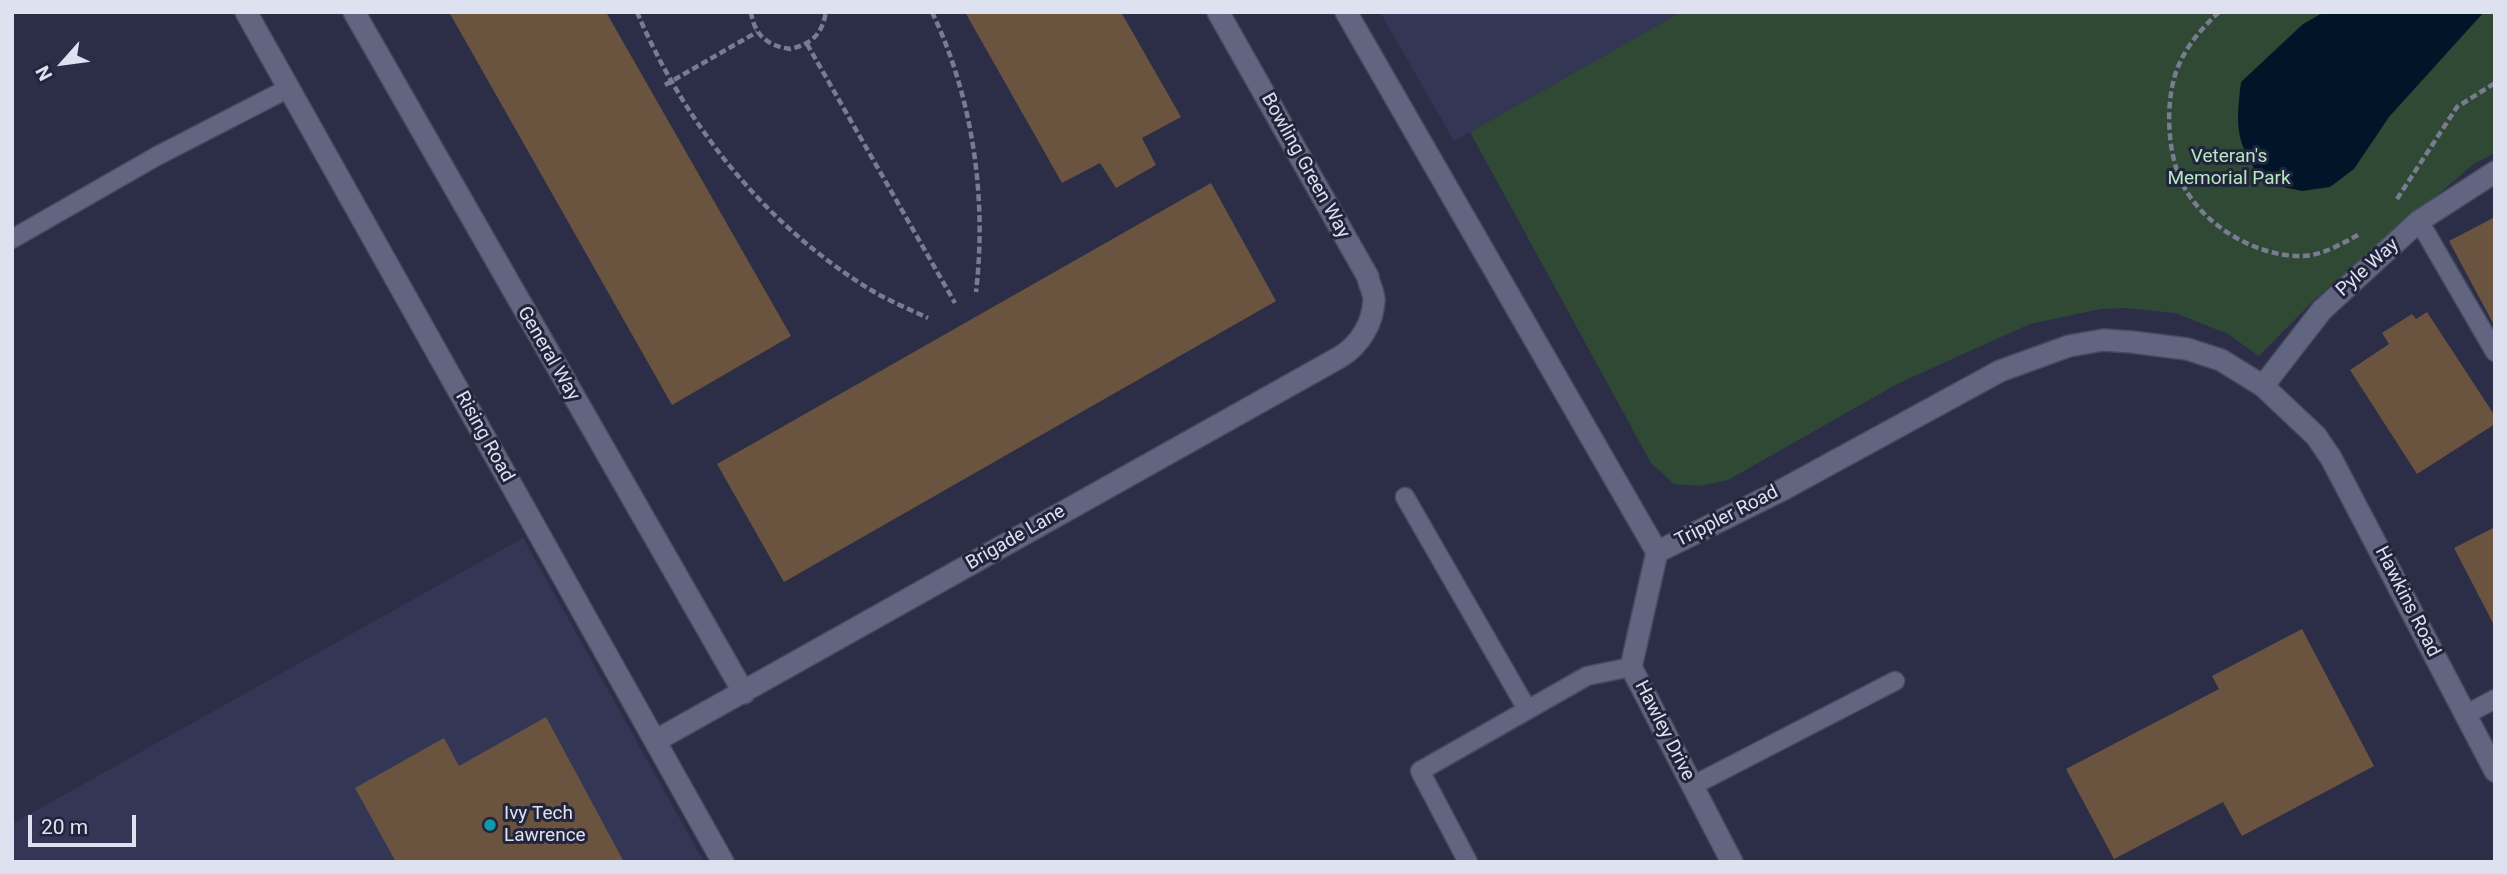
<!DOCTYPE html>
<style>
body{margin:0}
#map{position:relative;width:2507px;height:874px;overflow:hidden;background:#2b2e46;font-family:Roboto,sans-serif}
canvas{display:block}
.frame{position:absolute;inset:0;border:14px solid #dee1f0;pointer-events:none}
.north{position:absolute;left:28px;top:28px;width:70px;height:70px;-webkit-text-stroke:5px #21243b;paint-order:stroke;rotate:242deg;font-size:19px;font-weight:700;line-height:28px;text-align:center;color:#dee1f0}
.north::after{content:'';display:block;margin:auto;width:24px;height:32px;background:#dee1f0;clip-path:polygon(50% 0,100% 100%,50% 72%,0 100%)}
.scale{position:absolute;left:28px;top:815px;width:108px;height:32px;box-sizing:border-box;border:4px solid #dee1f0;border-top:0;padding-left:9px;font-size:21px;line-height:24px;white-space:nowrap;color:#dee1f0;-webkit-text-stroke:5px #21243b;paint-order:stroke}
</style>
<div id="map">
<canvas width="2507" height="874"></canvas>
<div class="frame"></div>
<div class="north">N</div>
<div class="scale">20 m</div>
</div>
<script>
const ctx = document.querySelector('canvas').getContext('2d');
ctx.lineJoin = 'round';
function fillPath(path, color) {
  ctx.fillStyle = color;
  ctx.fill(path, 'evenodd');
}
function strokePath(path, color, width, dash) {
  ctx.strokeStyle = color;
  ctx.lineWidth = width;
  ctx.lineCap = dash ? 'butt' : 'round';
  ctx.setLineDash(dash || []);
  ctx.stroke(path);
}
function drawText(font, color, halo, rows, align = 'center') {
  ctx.font = font + ' Roboto,sans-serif';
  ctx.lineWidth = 6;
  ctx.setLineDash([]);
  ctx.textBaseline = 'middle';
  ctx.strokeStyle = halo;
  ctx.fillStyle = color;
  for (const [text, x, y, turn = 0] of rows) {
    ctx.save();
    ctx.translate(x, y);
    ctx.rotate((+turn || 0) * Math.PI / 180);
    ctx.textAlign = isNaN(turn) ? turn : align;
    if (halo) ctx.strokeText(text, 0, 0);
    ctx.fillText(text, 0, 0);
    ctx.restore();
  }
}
const built = new Path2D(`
 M 1380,12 L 1681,12 L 1454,141 Z
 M 523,538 L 704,862 L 12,862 L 12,824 Z`);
const green = new Path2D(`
 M 1681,12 L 2495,12 L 2495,153 L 2475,163 L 2316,298 L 2259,356 L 2228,334 L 2175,313 L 2125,308 L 2101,309 L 2030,324 L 1899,383 L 1728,480 L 1699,486 L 1674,484 L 1651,463 L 1470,132 Z`);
const water = new Path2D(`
 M 2324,12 L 2484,12 L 2389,117 L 2354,169 L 2330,187 L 2302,191 L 2264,183 C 2236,143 2235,130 2241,82 L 2303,24 Z`);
const building = new Path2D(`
 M 449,12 L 606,12 L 791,336 L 672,405 Z
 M 965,12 L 1121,12 L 1181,117 L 1142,138 L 1156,165 L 1116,188 L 1100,163 L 1062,183 Z
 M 1211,183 L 1276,301 L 784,582 L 717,464 Z
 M 2495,217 L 2495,327 L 2449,241 Z
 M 2427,312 L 2495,416 L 2495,424 L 2417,474 L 2350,370 L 2389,344 L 2382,333 L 2412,314 L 2416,319 Z
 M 2495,527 L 2495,627 L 2454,548 Z
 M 2302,629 L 2374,766 L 2242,836 L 2223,802 L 2114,859 L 2066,769 L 2219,689 L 2212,676 Z
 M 546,717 L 624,862 L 396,862 L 355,788 L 444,738 L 459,766 Z`);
const path = new Path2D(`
 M 637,12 C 685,125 766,226 871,290 C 889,301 909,309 928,318
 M 751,12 C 754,35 768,46 790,49 C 812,44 822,34 826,12
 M 932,12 C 973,98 987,198 976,292
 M 2219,12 C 2200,30 2185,47 2176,72 C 2165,105 2167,155 2184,187 C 2206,227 2257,257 2303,256 C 2323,255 2341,244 2358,235
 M 807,44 L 955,303
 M 665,85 L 757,32
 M 2397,199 L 2457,107 L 2495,83`);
const lane = new Path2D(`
 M 2419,221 L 2495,352
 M 12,239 L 157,156 L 289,88
 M 1405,497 L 1527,709
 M 2465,715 L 2495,699
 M 1692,786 L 1895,681
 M 1468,862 L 1420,771 L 1587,676 L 1631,667`);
const street = new Path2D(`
 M 246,12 L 723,862
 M 354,12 L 744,693
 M 1346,12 L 1657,552 L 1782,490 L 2000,371 L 2069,346 L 2103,340 L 2132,342 L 2187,349 L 2221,360 L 2263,386 L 2316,436 L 2331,458 L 2495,771
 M 2263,386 L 2322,310 L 2419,221 L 2495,172
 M 1657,552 L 1631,667 L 1732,862
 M 655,741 L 1340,357 C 1360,345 1373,323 1374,300 C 1374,292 1369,285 1368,277 L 1218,12`);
const markers = [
 [490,825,7,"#0f9aa8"]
];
const parkNames = [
 ["Veteran's",2229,157],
 ["Memorial Park",2229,179]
];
const streetNames = [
 ["Bowling Green Way",1305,166,61],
 ["Pyle Way",2368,268,-42],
 ["General Way",548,354,60],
 ["Rising Road",484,437,61],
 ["Trippler Road",1727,517,-27],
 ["Brigade Lane",1016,538,-30],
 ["Hawkins Road",2407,602,63],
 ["Hawley Drive",1664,731,63]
];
const poiNames = [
 ["Ivy Tech",504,814],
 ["Lawrence",504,836]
];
fillPath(built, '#333755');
fillPath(green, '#2f4935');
fillPath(water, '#001628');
fillPath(building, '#6a543f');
strokePath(lane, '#484b5e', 21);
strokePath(street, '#484b5e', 24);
strokePath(path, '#797c90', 4.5, [7, 3.5]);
strokePath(lane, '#616580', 18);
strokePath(street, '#616580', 21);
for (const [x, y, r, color] of markers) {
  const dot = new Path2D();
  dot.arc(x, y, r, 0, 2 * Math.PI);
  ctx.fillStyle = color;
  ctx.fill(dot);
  strokePath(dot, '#21243b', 2.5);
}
drawText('19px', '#b4e8bf', '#21243b', parkNames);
drawText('19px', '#dee1f0', '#21243b', streetNames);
drawText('19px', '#dee1f0', '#21243b', poiNames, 'left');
</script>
